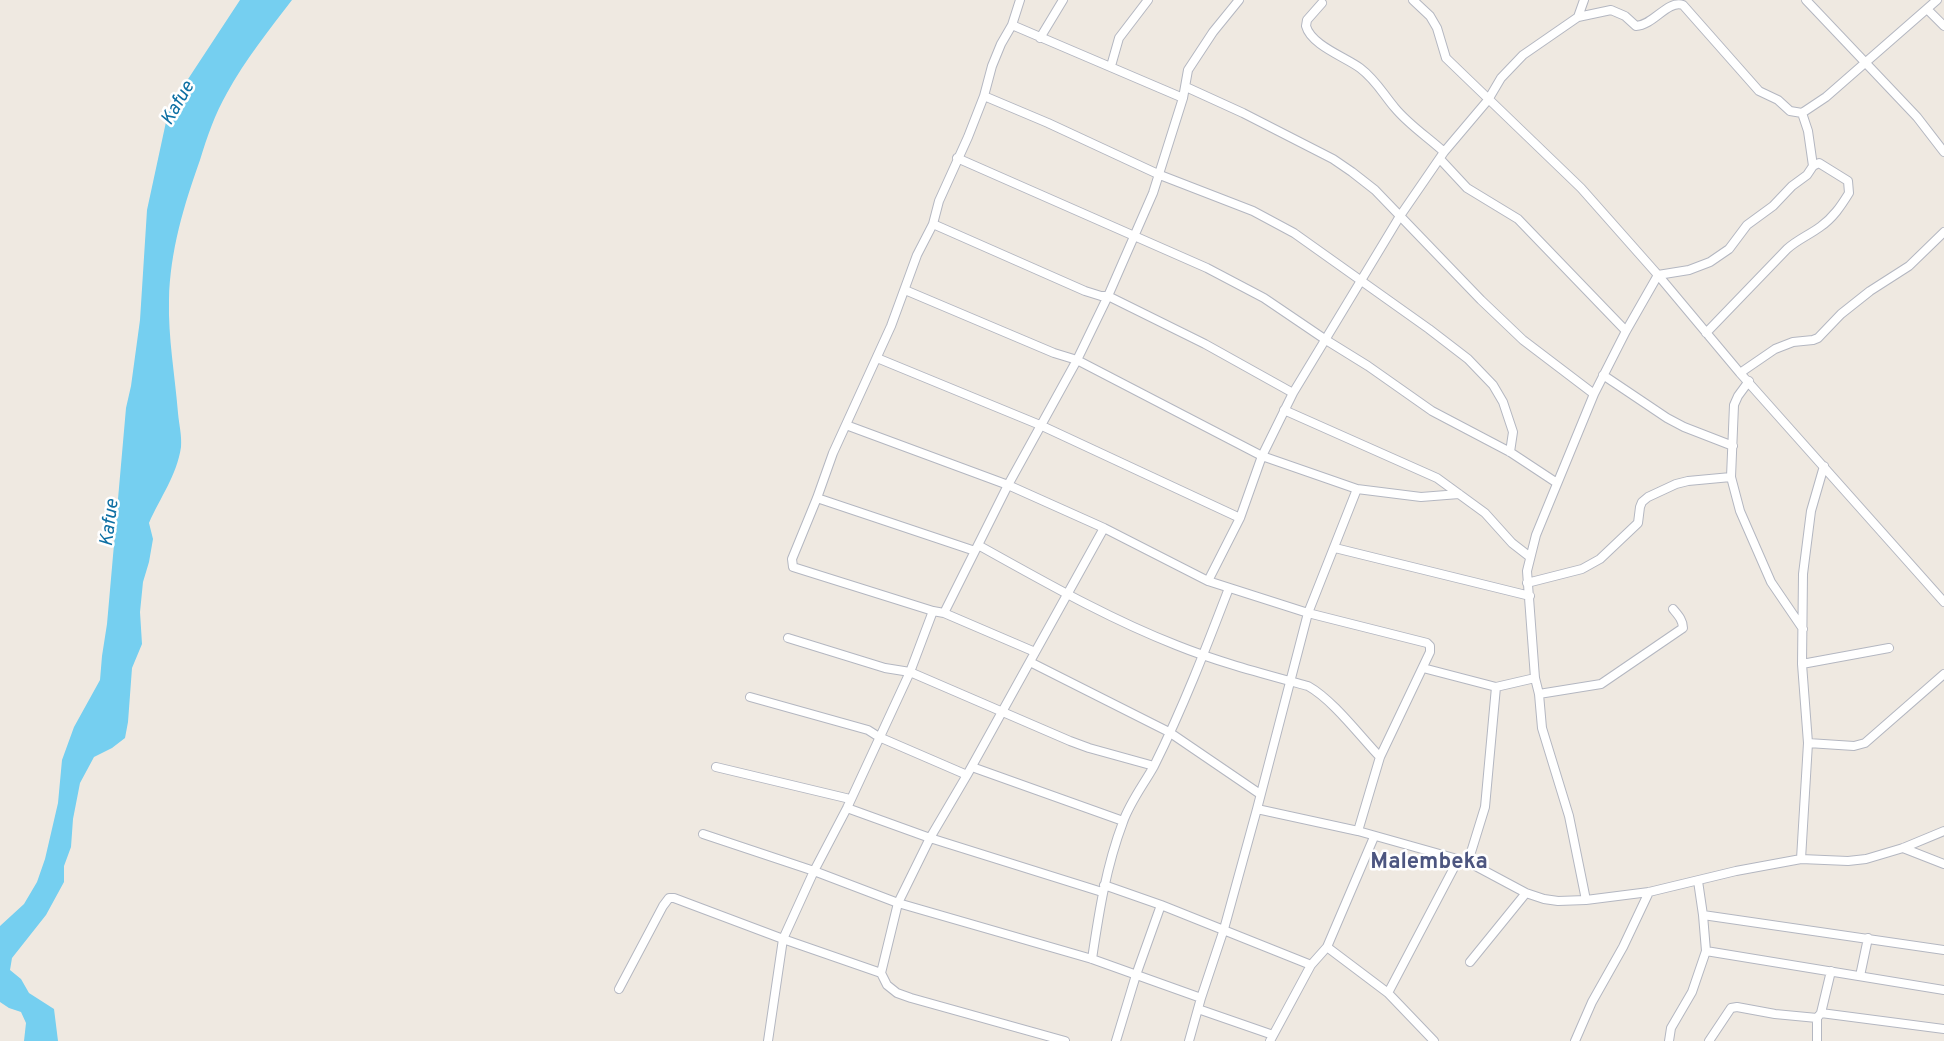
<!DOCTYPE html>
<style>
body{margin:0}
canvas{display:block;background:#efe9e1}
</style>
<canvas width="1944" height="1041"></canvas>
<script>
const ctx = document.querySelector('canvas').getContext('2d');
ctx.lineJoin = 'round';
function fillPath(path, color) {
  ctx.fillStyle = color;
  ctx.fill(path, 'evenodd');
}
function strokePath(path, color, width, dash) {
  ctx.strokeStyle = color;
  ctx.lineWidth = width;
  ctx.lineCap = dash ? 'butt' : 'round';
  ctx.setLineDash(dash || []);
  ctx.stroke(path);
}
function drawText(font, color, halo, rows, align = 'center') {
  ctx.font = font + ' Overpass,sans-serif';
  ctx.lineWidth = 5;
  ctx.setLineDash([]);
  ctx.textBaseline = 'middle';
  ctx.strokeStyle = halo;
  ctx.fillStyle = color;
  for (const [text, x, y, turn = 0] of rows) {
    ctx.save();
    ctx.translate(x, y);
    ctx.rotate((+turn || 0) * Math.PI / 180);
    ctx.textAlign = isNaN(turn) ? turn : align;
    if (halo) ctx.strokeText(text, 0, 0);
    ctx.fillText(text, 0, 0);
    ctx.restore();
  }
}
const water = new Path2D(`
 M 240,0 L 292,0 C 269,30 245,60 227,93 C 215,114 207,137 200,160 C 184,205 170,251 169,300 C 168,338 175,375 178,413 C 179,424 182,436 181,447 C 177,475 160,498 149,523 L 153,539 L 149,562 L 143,582 L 140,612 L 142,644 L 132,668 L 128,722 L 125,738 L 112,748 L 94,757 L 80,783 L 73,819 L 71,847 L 64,866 L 64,882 L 46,915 L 12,958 L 10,970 L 21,979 L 29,993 L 54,1009 L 58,1041 L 24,1041 L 26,1023 L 21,1012 L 9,1008 L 0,1002 L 0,926 L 24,904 L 37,882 L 45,859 L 58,803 L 62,760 L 74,727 L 100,680 L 102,656 L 107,624 L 126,408 L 131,386 L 140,320 L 147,210 L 169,108 Z`);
const minor = new Path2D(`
 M 1020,0 L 1012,25 L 1001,44 L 992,66 L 984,96 L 968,137 L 939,201 L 933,224 L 917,255 L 891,326 L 833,453 L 817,498 L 792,559 L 793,567 L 933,611 L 944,613 L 1035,652
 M 1413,0 L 1430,16 L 1437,28 L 1446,58 L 1581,188 L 1658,275 L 1740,373 L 1944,602
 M 1806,0 L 1917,117 L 1944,152
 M 1322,3 L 1307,20 L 1306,26 C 1311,45 1345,57 1360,68 C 1376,80 1383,94 1395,108 C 1409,125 1429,138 1444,152
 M 1927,9 L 1944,26
 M 1578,17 L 1584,0
 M 1012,25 L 1183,98
 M 1040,38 L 1063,0
 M 1111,66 L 1119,38 L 1148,0
 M 1186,87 L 1243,113 L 1333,159 L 1352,172 L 1375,190 L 1481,300 L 1523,340 L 1594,394
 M 984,96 L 1048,123 L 1160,175 L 1253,211 L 1294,233 L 1429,329 L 1468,359 L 1493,385 L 1503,402 L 1513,432 L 1510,452
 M 957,158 L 1207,268 L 1264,298 L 1326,340 L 1368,366 L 1432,411 L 1510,452 L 1557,483
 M 1440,159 L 1467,188 L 1518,219 L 1626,331
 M 933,224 L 1085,291 L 1101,296 L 1108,296 L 1205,344 L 1293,393
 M 905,290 L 1054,353 L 1077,360 L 1262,456 L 1357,489 L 1421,497 L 1459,494
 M 1706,333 L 1787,249 C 1797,240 1809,235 1820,227 C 1833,218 1841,206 1849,193 L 1848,181 L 1819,163 L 1813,166
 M 877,358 L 1040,425 L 1240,518
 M 1740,373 L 1775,349 L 1793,342 L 1813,340 L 1818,338 L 1841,314 L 1870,291 L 1909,266 L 1944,232
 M 1603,375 L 1667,418 L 1684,427 L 1733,446
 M 1749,381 L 1738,396 L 1734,405 L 1731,477 L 1740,511 L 1771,582 L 1803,629
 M 1284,410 L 1437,478 L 1485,513 L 1512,543 L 1530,557
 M 846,425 L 1008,485 L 1104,528 L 1208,581 L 1308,613 L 1427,643 L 1430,646 L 1430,652 L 1380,757 L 1358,831
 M 817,498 L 975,551
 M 978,545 C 1043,581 1107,618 1176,645 C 1218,662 1264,674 1308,686 C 1333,700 1359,735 1380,757
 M 1335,548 L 1530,596
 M 1208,581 L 1240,518 L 1262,456 L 1293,393 L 1400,216 L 1444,152 L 1488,100 L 1501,78 L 1523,55 L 1578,17 L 1611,10 L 1625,16 L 1636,26 C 1654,25 1667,0 1683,5 L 1759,91 L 1778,100 L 1790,111 L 1802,113
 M 1527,583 L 1582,569 L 1600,559 L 1638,523 L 1640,507 L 1642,502 L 1648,497 L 1676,484 L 1688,481 L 1731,477
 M 944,613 L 1008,485 L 1077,360 L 1108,296 L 1153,193 L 1183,98 L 1188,70 L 1213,32 L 1239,0
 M 788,638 L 885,668 L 910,672 L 1070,741 L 1089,748 L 1154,766
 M 1030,662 L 1169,732 L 1260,794
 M 1802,664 L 1889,648
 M 1423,668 L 1496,687 L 1535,678
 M 1539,694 L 1601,684 L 1683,628 C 1683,620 1678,615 1673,609
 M 750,697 L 868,730 L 879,737 L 967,775
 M 1808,743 L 1854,746 L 1865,743 L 1944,674
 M 716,767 L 850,799
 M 972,767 L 1123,821
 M 847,808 L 930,838 L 1102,892
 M 1257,809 L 1358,831 L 1468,862 L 1526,893 L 1544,899 L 1558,901 L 1586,900 L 1649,892 L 1736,871 L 1801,859 L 1848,861 L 1866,859 L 1903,848 L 1944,831
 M 703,834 L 814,871 L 898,903 L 1092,959 L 1201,998
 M 1903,848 L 1944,864
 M 1801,859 L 1808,743 L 1802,664 L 1803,574 L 1811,511 L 1824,466
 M 1468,862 L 1485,807 L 1496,687
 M 1104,885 L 1161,905 L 1311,965
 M 1586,900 L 1569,816 L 1542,728 L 1539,694 L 1535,678 L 1527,571 L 1536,535 L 1594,394 L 1626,331 L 1658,275 L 1689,270 L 1710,262 L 1729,249 L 1747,225 L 1773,206 L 1792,186 L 1807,175 L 1813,166 L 1808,131 L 1802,113 L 1826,97 L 1937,0
 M 1703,915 L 1944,950
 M 1327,947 L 1388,993 L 1434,1041
 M 1706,951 L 1944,990
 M 1092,959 C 1099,912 1106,867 1123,822 C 1130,802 1144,784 1154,766 C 1183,708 1206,648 1229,588
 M 1470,962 L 1526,893
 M 1860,976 L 1868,938
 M 619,989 L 663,906 L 669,898 L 674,898 L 783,939 L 881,973
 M 1388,993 L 1458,860
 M 1198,1009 L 1273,1035
 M 1821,1013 L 1944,1029
 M 768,1041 L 783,939 L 814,871 L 847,808 L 910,672 L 933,611
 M 1065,1041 L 911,998 L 897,993 L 887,985 L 881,973 L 898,903 L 930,838 L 967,775 L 1104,528
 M 1116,1041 L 1136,975 L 1161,905
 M 1189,1041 L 1201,998 L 1224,929 L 1257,809 L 1308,613 L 1357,489
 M 1270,1041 L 1311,965 L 1327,947 L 1374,837
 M 1575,1041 L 1592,1002 L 1623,947 L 1649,892
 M 1669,1041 L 1671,1028 L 1692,992 L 1706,951 L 1703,915 L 1698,881
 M 1709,1041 L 1731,1008 L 1737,1007 L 1775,1014 L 1817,1018
 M 1817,1041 L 1817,1018 L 1821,1013 L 1831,971`);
const waterNames = [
 ["Kafue",179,104,-60],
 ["Kafue",111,523,-83]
];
const districtNames = [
 ["Malembeka",1429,864]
];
fillPath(water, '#75cff0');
strokePath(minor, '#b4b7c1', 10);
strokePath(minor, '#fff', 8);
drawText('italic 19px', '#0d6fa3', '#fff', waterNames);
drawText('bold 22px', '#4d5680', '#fff', districtNames);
</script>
